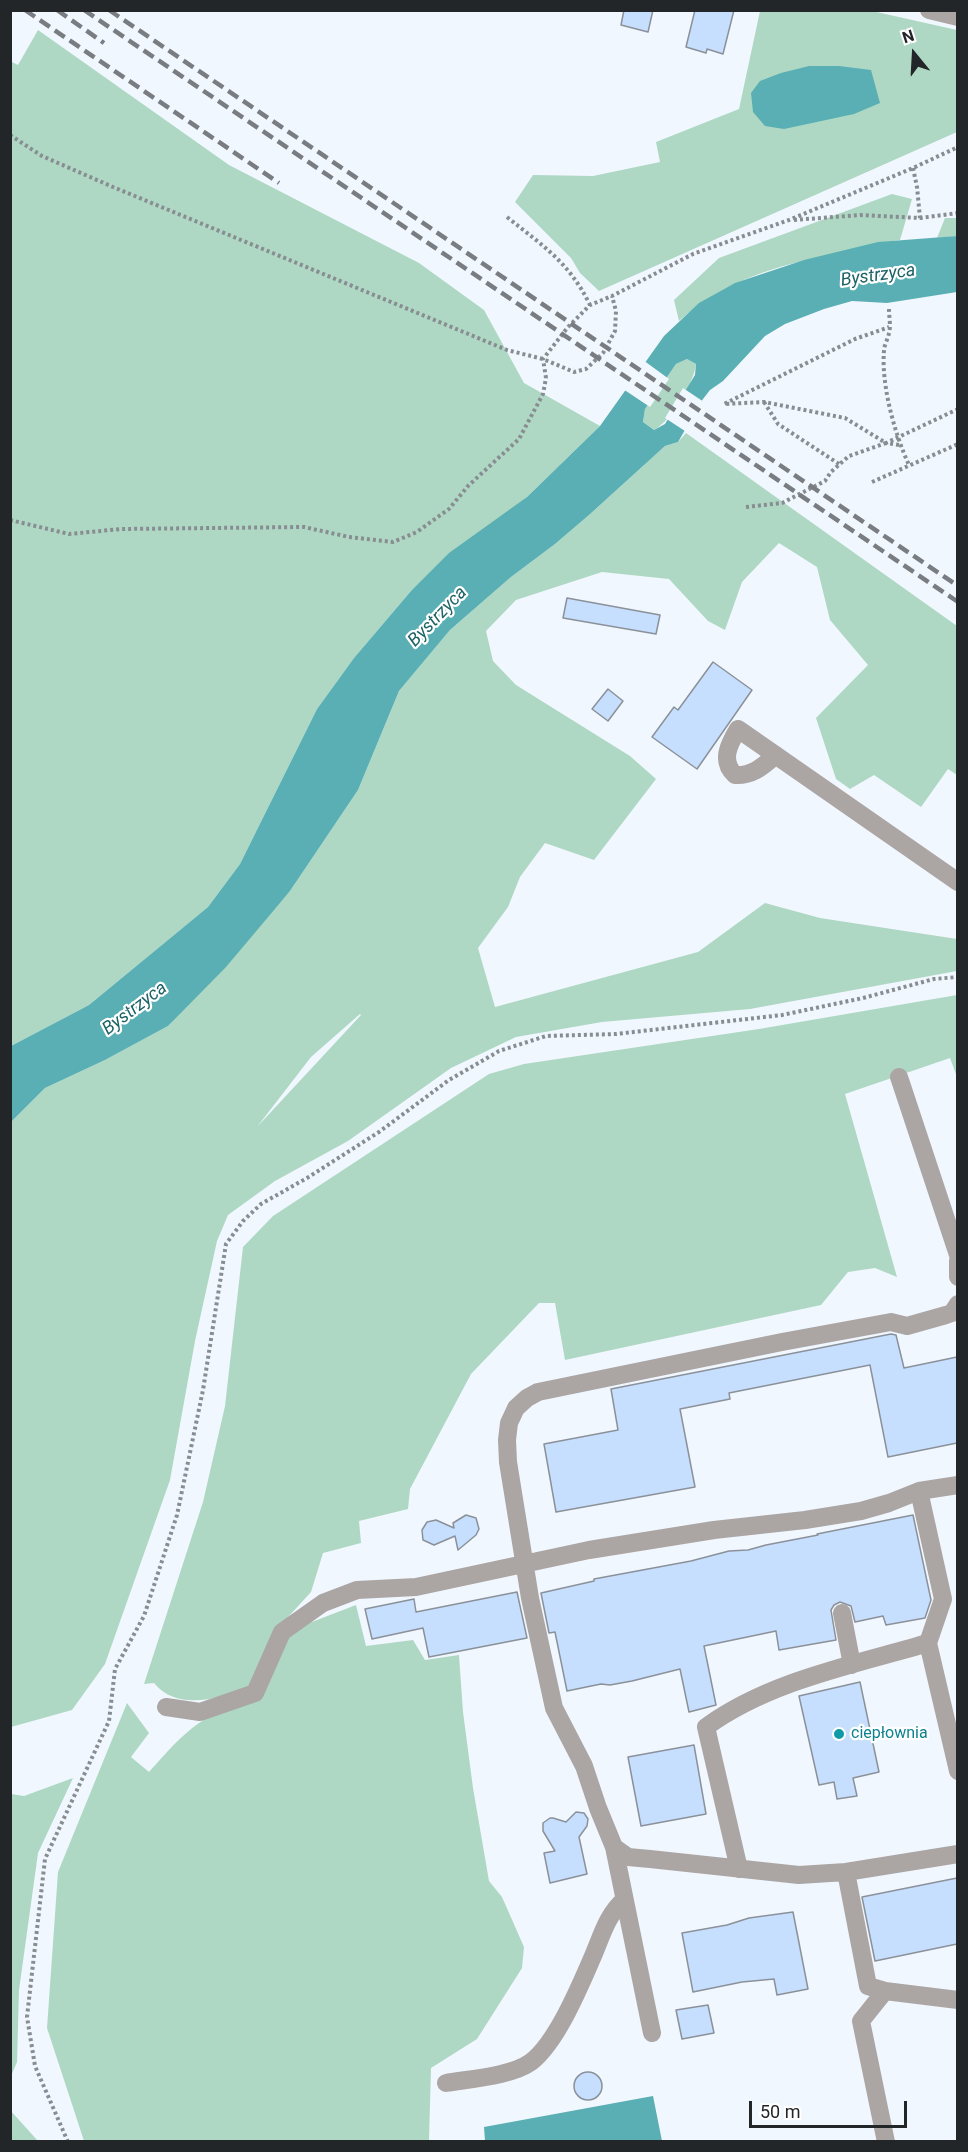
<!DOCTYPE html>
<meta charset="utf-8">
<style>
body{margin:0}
#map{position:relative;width:968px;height:2152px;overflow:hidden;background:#f1f7fe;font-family:Roboto,sans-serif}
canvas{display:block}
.frame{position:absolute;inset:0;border:12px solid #232629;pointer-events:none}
.north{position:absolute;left:884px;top:24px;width:60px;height:60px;-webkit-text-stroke:4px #fff;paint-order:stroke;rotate:342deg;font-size:16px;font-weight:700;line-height:24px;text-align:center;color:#232629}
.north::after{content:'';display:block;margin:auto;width:21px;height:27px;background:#232629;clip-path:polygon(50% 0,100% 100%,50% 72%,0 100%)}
.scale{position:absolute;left:749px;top:2101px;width:158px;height:27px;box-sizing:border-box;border:3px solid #232629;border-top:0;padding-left:8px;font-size:18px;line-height:21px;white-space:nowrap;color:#232629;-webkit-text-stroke:4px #fff;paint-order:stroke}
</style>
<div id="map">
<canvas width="968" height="2152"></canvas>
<div class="frame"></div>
<div class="north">N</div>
<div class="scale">50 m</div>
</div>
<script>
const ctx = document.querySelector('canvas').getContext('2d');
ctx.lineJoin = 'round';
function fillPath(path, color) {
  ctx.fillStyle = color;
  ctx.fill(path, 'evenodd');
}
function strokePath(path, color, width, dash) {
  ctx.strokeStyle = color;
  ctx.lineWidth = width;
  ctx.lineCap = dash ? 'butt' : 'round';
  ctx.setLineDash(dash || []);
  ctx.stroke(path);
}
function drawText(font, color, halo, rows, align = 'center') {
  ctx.font = font + ' Roboto,sans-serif';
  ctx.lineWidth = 4.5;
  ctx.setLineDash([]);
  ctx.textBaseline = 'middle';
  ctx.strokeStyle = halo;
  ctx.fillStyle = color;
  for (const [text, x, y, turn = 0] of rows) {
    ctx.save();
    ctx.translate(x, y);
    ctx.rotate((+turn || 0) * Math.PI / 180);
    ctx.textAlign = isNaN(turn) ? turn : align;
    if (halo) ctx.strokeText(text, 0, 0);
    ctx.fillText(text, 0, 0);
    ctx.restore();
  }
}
const green = new Path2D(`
 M 760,11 L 872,11 L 957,30 L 957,132 L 599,291 L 580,273 L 571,258 L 515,202 L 533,175 L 593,176 L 660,162 L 656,142 L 739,109 Z
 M 38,30 L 229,165 L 419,263 L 484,310 L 524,383 L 600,426 L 527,497 L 411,591 L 354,658 L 317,709 L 240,864 L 208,907 L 89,1005 L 11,1046 L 10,61 L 18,65 Z
 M 892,194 L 912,199 L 900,240 C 878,242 858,248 837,253 C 777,266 726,279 679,321 L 674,300 L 719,258 Z
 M 945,218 L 957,218 L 957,236 L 937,238 Z
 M 687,359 L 696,364 C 694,383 671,421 654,430 L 643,422 L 645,409 L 676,364 Z
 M 686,433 L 957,626 L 957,775 L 948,769 L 921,807 L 874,775 L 850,789 L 836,779 L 816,718 L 868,665 L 830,620 L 817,567 L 779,543 L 742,582 L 725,630 L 708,621 L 669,579 L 602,572 L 516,600 L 486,631 L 493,661 L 516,685 L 630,756 L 656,779 L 594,860 L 545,843 L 520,877 L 508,907 L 478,948 L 495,1007 L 698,952 L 765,903 L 820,918 L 957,939 L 957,971 L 750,1009 L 602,1022 L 516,1037 L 451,1068 L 348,1141 L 275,1181 L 228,1215 L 217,1241 L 195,1341 L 170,1480 L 105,1664 L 72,1710 L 11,1727 L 11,1122 L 45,1088 L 105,1060 L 168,1026 L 290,891 L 358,790 L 399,691 L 450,630 L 511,577 L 555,544 L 589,515 L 665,446 L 678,442 ZM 360,1014 L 361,1015 L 257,1127 L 311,1057 Z
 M 957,995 L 957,1077 L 950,1058 L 845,1094 L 897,1277 L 875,1268 L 848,1272 L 821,1305 L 565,1360 L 555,1303 L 539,1303 L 471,1374 L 410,1489 L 408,1509 L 359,1521 L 361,1543 L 323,1553 L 311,1592 L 279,1627 L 250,1688 C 219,1698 178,1712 154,1683 L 144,1684 L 203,1502 L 225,1406 L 243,1247 L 273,1216 L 489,1074 L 524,1064 L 759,1029 Z
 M 356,1605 L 366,1646 L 413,1640 L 425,1660 L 459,1655 L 463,1712 L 473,1788 L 489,1881 L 502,1897 L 524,1947 L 522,1968 L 477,2039 L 431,2068 L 429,2141 L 84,2141 L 47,2028 L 58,1872 L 127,1703 L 149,1733 L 131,1757 L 149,1772 C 169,1750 189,1725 217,1713 C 230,1708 244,1704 258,1700 L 291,1633 L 304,1625 Z
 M 73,1778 L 38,1853 L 19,1990 L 17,2062 L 11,2076 L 11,1794 L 24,1796 Z
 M 10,2110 L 38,2141 L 12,2141 L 11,2139 Z`);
const water = new Path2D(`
 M 809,66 L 839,66 L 871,70 L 880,103 L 854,114 L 784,129 L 765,126 L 753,112 L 751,93 L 760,81 L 781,73 Z
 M 957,236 L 957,292 L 887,303 L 852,301 L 824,309 L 785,324 L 765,336 L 723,381 L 710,390 L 703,399 L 678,442 L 665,446 L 589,515 L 555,544 L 511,577 L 450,630 L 399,691 L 358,790 L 290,891 L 226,967 L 168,1026 L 105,1060 L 45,1088 L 11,1122 L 11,1046 L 89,1005 L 208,907 L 240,864 L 317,709 L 354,658 L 411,591 L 449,553 L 527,497 L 600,426 L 664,336 L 699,303 L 735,283 L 804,260 L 878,242 ZM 687,359 L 696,364 L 695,375 L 665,424 L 654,430 L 643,422 L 645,409 L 676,364 Z
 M 653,2096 L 662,2141 L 485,2141 L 484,2127 Z`);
const pier = new Path2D(`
 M 643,360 L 669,379 L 650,407 L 623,389 Z
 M 683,388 L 704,402 L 688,433 L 665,418 Z`);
const building = new Path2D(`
 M 624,10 L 653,10 L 648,32 L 621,25 Z
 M 695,10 L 734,10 L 723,54 L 707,49 L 706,53 L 686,47 Z
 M 567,598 L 660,615 L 656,634 L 563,618 Z
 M 713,662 L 752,690 L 697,769 L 652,737 L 674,707 L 678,710 Z
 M 608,689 L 623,701 L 608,721 L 592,709 Z
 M 891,1334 L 896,1335 L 904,1368 L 957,1357 L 957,1443 L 888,1457 L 870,1365 L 729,1393 L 730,1399 L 680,1409 L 695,1487 L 556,1512 L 544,1444 L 618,1430 L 611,1389 Z
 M 466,1515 L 476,1518 L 479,1529 L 476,1535 L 458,1550 L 455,1536 L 434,1545 L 423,1540 L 422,1530 L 427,1522 L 436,1520 L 454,1528 L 453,1523 Z
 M 913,1515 L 931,1600 L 925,1618 L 886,1625 L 883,1616 L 855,1622 L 851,1606 L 840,1602 L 834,1605 L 831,1610 L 836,1640 L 779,1650 L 776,1631 L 704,1646 L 716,1705 L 689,1712 L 680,1669 L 632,1681 L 610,1685 L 601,1684 L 567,1691 L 555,1632 L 549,1633 L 541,1593 L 594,1581 L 594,1579 L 691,1561 L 729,1551 L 748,1550 L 766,1545 L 818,1535 L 817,1534 Z
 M 517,1592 L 527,1638 L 429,1657 L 423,1628 L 372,1639 L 365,1609 L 414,1599 L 416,1612 Z
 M 860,1682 L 879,1772 L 853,1778 L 857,1796 L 837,1799 L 834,1782 L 819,1785 L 799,1696 Z
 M 694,1745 L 706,1814 L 641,1826 L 628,1757 Z
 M 576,1812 L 584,1813 L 588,1819 L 587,1826 L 579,1837 L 587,1874 L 550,1883 L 544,1853 L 555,1851 L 543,1831 L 543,1823 L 550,1818 L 553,1818 L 566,1822 Z
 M 957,1878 L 957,1944 L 875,1961 L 862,1897 Z
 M 793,1912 L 808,1989 L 777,1995 L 774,1979 L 742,1982 L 693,1992 L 682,1933 L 727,1925 L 749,1918 Z
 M 708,2005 L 714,2033 L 682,2039 L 676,2010 Z
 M574 2086a14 14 0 1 1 28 0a14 14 0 1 1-28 0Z`);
const path = new Path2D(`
 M 10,135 L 42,156 L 113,187 L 507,350 L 543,359 L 574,372 L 586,369 L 603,353 L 615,331 L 616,311 L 612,296
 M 913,168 L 917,187 L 920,218
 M 507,217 C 543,246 569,262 590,305
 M 794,220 L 860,215 L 920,218 L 958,213
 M 889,309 C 889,317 891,326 889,333 C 888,339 884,345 884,351 C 881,385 895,435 909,465
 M 764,402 L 778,424 L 839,464
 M 899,445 L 886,443 L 958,409
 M 872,482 L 958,444
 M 746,507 L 782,503 L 825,481 L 831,472 L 849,456 L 886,443 L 845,418 L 764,402 L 724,404 L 855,339 L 889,327
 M 10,520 L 69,534 L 121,529 L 304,527 L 349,537 L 393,542 L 417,532 L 449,509 L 468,486 L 519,439 L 543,394 L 546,378 L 543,359 L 568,327 L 590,305 L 612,296 L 693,254 L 789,220 L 913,168 L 958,147
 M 68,2142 L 35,2066 L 27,2017 L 45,1859 L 109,1721 L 115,1669 L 144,1616 L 177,1515 L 203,1390 L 226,1244 L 243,1221 L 261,1204 L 307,1178 L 379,1132 L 449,1080 L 499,1051 L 546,1036 L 616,1034 L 782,1015 L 863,998 L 934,979 L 958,977`);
const minor = new Path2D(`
 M 929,10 L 958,17
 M 776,755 C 763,766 753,776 735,775 C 720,761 729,744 738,729 L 958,882
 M 899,1077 L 958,1255
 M 958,1261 L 958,1277
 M 958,1485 L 919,1491 L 943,1599 L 928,1643 L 958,1771
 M 842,1613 L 852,1665
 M 166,1707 L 200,1712 L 255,1693 L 282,1632 L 323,1603 L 357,1590 L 416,1587 L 589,1550 L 714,1530 L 805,1520 L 861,1511 L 889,1503 L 919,1491
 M 614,1847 L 628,1857 L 650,1859 L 799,1875 L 846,1872
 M 739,1869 L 706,1727 C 769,1681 853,1665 928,1643
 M 885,1991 L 868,1986 L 846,1872 L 958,1854
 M 652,2033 L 614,1847 L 598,1808 L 584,1766 L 554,1708 L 530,1598 L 508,1462 L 507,1440 L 509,1423 L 516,1408 L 527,1398 L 538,1392 L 782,1342 L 891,1322 L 907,1326 L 946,1315 L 952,1313 L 958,1304
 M 446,2083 C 469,2079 512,2076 531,2062 C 557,2042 580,1986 593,1956 C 602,1935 607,1915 624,1900
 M 886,2142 L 861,2021 L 885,1991 L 958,2000`);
const rail = new Path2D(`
 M 25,10 L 279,183
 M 57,10 L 104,43
 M 84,10 L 958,602
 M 109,10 L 958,586`);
const markers = [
 [839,1734,6,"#0f9aa8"]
];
const cultureNames = [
 ["ciepłownia",851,1734]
];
const waterNames = [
 ["Bystrzyca",878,276,-8],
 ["Bystrzyca",438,617,-46],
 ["Bystrzyca",135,1009,-37]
];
fillPath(green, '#aed8c3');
fillPath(water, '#59afb3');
fillPath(pier, '#f1f7fe');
fillPath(building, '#c7dffe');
strokePath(building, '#8b9199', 1.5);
strokePath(path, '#888d92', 4, [3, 3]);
strokePath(minor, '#aba5a4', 18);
strokePath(rail, '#797d82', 4.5, [12, 6]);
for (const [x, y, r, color] of markers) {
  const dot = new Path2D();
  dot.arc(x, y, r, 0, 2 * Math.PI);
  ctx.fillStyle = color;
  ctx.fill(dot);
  strokePath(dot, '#fff', 2);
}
drawText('16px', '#0d838f', '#fff', cultureNames, 'left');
drawText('italic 18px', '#1c6366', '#fff', waterNames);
</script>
